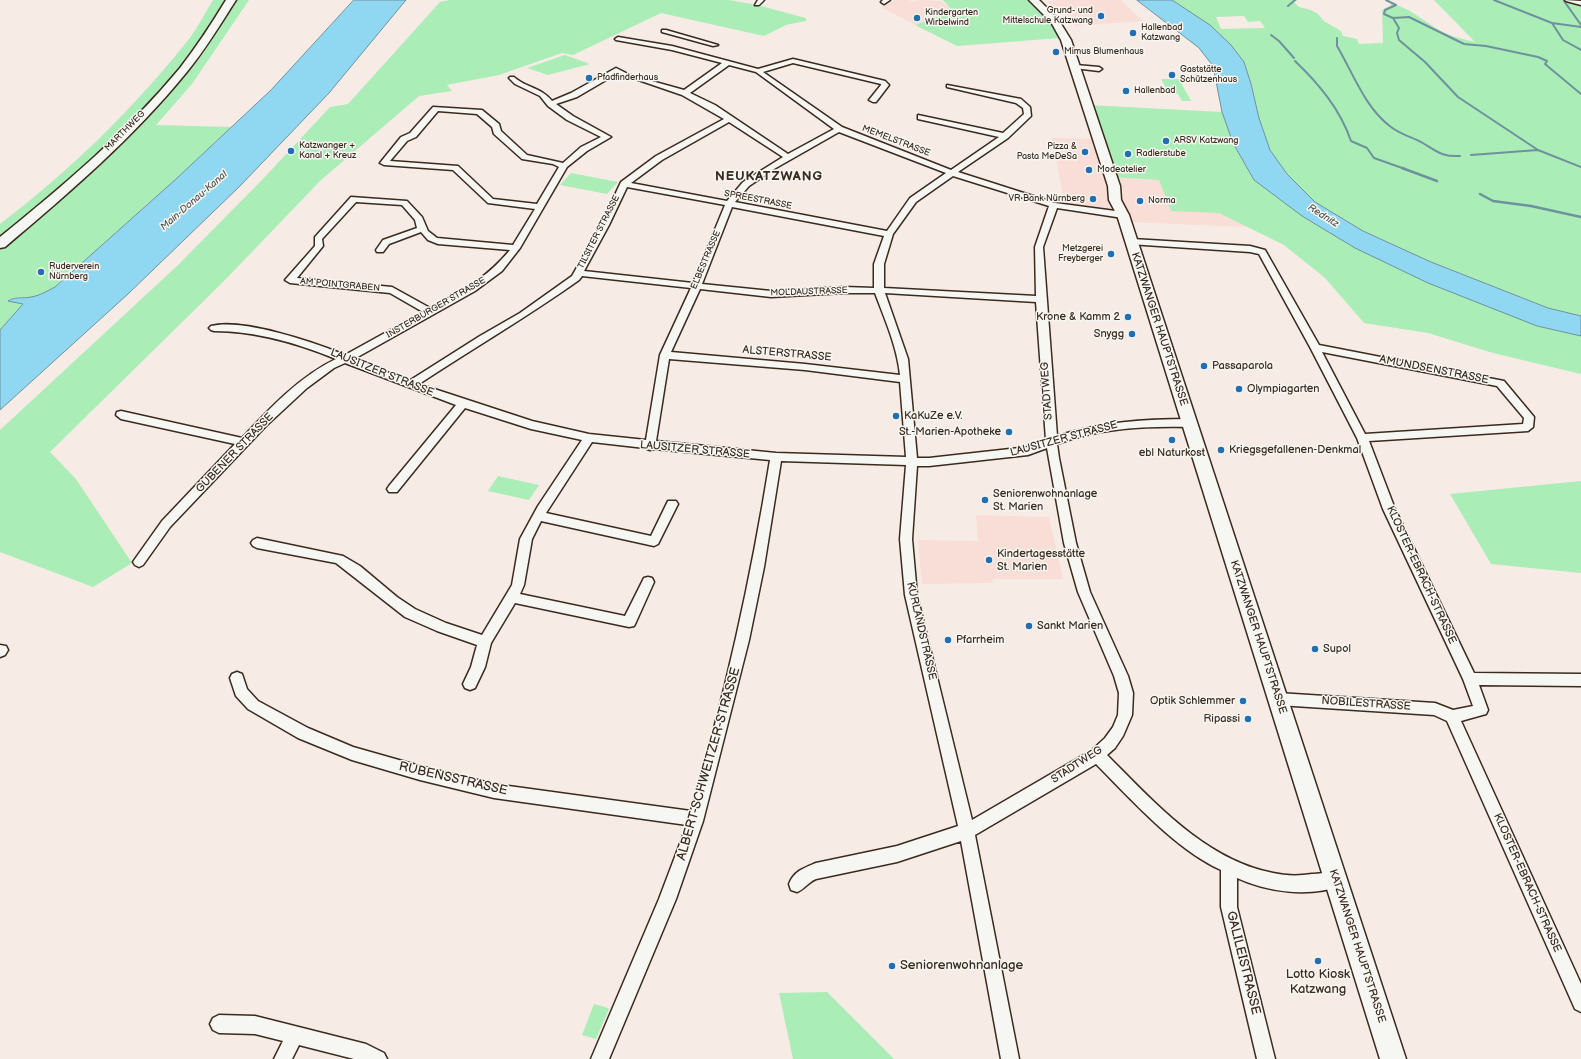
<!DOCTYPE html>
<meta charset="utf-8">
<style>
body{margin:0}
canvas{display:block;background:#f7ebe5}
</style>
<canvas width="1581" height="1059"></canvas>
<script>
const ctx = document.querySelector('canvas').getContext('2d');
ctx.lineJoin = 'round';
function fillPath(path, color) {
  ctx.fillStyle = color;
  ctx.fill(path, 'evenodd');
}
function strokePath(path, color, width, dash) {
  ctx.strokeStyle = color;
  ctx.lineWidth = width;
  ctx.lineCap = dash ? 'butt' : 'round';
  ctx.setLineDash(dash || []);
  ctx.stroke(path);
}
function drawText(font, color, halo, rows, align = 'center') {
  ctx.font = font + ' "Balsamiq Sans",sans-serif';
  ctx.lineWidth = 3;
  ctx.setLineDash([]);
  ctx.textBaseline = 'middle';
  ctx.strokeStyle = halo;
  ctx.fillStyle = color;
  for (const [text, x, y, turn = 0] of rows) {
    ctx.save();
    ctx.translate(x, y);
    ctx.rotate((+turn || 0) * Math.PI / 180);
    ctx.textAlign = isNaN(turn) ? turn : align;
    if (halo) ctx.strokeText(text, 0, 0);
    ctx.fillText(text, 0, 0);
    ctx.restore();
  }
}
const built = new Path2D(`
 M 896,0 L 909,0 L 913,2 L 918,0 L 941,1 L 953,10 L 915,25 L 881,7 Z
 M 1059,0 L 1121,0 L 1143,21 L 1076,26 L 1047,1 Z
 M 1052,138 L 1099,139 L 1112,177 L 1159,180 L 1171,211 L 1219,213 L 1249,227 L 1127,222 L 1065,207 Z
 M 976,515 L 1049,517 L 1063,579 L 992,579 L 993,583 L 922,584 L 918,540 L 978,541 Z`);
const green = new Path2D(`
 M 213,0 L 249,0 L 192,84 L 156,125 L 231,127 L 176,179 L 55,287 C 47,291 40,296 31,297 C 23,299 15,295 9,300 L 23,304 L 0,330 L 0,224 C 69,172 136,106 189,39 C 198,27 205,13 213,0 Z
 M 450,0 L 729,0 L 757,5 L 806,18 L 806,21 L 786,25 L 764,36 L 661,13 L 573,55 L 562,53 L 499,75 L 447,85 L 452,91 L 419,96 L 321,180 L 226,279 L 50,452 L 76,479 L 132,563 L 93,587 L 0,552 L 0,430 L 177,266 L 262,180 L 330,107 L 348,104 L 440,2 Z
 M 943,0 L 1028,0 L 1051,24 L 1060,38 L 957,46 L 915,25 L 953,11 Z
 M 1172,0 L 1298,0 L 1294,2 L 1299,7 L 1311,10 L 1318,14 L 1324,21 L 1341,31 L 1343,36 L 1357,39 L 1359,44 L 1383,43 L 1382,10 L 1391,5 L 1391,3 C 1409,8 1423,20 1439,30 C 1450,36 1462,39 1475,42 L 1434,0 L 1581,0 L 1581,316 L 1548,308 L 1431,262 L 1363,231 L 1315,202 L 1287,174 L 1270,150 L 1259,118 L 1251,84 L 1244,62 L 1210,25 ZM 1244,16 L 1248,22 L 1260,21 L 1265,28 L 1221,29 L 1216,17 Z
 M 565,55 L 590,64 L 548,75 L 527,68 Z
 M 1161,79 L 1179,79 L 1191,101 L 1182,101 L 1178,94 L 1168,92 Z
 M 1088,105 L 1222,112 L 1233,143 L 1254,180 L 1537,326 L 1581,336 L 1581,374 L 1493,353 L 1428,333 L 1364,323 L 1325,278 L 1284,245 L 1219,213 L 1171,211 L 1159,180 L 1111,177 Z
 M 571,173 L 618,182 L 607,194 L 560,185 Z
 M 498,476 L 539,485 L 529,500 L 488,491 Z
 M 1581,481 L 1581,573 L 1491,564 L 1450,494 Z
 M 827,992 L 894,1059 L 793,1059 L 779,993 Z
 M 594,1004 L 608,1008 L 609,1009 L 596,1039 L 582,1035 Z`);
const water = new Path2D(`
 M 354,0 L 406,0 L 329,93 L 240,186 L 128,294 L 0,410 L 0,330 L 23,304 L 8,301 C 15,296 22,299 31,297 C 39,296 47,291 55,287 L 176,179 L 271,90 Z
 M 1137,0 L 1172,0 L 1210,25 L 1231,45 L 1244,62 L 1251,84 L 1259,118 L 1270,150 L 1287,174 L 1315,202 L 1363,231 L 1431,262 L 1548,308 L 1581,316 L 1581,336 L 1537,326 L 1428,283 L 1355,248 L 1302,216 L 1254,180 L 1233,143 L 1222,112 L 1213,66 L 1199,48 Z`);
const streamFar1 = new Path2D(`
 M 1386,0 L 1396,5 L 1385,10 L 1384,14 L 1393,18 L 1409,17 L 1464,44 L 1486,46 L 1538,57 L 1547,61 L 1545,64 L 1581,94
 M 1494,0 L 1552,23 L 1581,27
 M 1564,1 L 1581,25
 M 1288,6 L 1295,0
 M 1393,18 L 1399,28 L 1397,33 L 1399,40 L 1425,62 L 1458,97 L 1538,150 L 1581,167
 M 1552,23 L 1563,40 L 1581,50
 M 1271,35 L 1279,41 L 1294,58
 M 1337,38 L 1337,46 C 1353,73 1365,108 1391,127 C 1400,134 1411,137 1421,142 C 1437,151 1441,157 1460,156
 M 1295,61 C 1319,84 1340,109 1351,141 L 1367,148 L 1374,158 L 1405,169
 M 1471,155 L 1538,150`);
const stream = new Path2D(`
 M 1402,168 L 1437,181
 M 1480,194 L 1493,201 L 1531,206 L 1581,217`);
const minor = new Path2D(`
 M 758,0 L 764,0 L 759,5 L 755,5 Z
 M 883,0 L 890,0 L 884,4 L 881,2 Z
 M 1565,0 L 1581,1 L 1581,5 L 1566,1 Z
 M 662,30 L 666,30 L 718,45 L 713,46 L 662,32 Z
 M 618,37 L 672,46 L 758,69 L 793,59 L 885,81 L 889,85 L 876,102 L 873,102 L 869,100 L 881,85 L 881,84 L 793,63 L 763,72 L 842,127 L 951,170 L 999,137 L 918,119 L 918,115 L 1003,133 L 1024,114 L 1023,108 L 1016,103 L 947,87 L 947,85 L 1021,99 L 1030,107 L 1031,116 L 1008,138 L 958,172 L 1055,203 L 1123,212 L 1127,215 L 1123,218 L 1057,208 L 1043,247 L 1057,436 C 1101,422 1144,419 1190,419 L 1195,423 L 1190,427 C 1145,426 1100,428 1057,444 L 1059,458 L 1076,543 L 1090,592 L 1128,676 L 1133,693 L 1132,715 L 1123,736 L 1115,748 L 1107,755 C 1154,802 1205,860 1273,873 C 1286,876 1299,876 1312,874 C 1322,874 1332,870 1342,873 L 1344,879 L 1342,885 C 1310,898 1267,892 1237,878 L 1237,907 L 1275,1059 L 1257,1059 L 1221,907 L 1221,870 C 1175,849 1131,799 1096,764 L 975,835 L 1019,1059 L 1001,1059 L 961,841 L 897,862 L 816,879 C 808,882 805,889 797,892 L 791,890 L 789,884 C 794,871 804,868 816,863 L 897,846 L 958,826 L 905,595 L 900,539 L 906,465 L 781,461 L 764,567 L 749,640 L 703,821 L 676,899 L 609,1059 L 591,1059 L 659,899 L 687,825 L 494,798 L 420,780 L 352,760 L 298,738 L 248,709 L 236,696 L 230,678 L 232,674 L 237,672 L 242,674 L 247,689 L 258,701 L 308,728 L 353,747 L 420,766 L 494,784 L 691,811 C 725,696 751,579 770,460 L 654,449 L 650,450 L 645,448 L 592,442 L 546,513 L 651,536 L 668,501 L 676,501 L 678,504 L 658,544 L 654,546 L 541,521 L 532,539 L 524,585 L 520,594 L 625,616 L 644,578 L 648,577 L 652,578 L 654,582 L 636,622 L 634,626 L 629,627 L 515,603 L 491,643 L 485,667 L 475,688 L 470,690 L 465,688 L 463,684 L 471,667 L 477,645 L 437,631 L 405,617 L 336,563 L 257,548 L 253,546 L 251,543 L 253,540 L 257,538 L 343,556 L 360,566 L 397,597 L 415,609 L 446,623 L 482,635 L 512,585 L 520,539 L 538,506 L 582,440 L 531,429 L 465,408 L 397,492 L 389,492 L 387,489 L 389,486 L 456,405 L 345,363 L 334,368 L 307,388 L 266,426 L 170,527 L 143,565 L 139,567 L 135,565 L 133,562 L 135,559 L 162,521 L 235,444 L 121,419 L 116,415 L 117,412 L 121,411 L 242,438 C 269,409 300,376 336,359 C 297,343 256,331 214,331 L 211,330 L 209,328 L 211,326 C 242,318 314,342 345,355 L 423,312 L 390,293 L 290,283 L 285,280 L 315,246 L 315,237 L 351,197 L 407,201 L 422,217 L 428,231 L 437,238 L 513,245 L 535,209 L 488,203 L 453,170 L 384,165 L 380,163 L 401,137 L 410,133 L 433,107 L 482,110 L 499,124 L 501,131 L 527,155 L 563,163 L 581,147 L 601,137 L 567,120 L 548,106 L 540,96 L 515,84 L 509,78 L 510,77 L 514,77 C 526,88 541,87 552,101 L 571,93 L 616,68 L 630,75 L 684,90 L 722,63 L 672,50 L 616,40 L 615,39 ZM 729,65 L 756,72 L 834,129 L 788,154 L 715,105 L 690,93 ZM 618,73 L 682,95 L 724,119 L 656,156 L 621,182 L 601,225 L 572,276 L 520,313 L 480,336 L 409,381 L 354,359 L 475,291 L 502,271 L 520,248 L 567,167 L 587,151 L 611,137 L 573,116 L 556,104 L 577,97 ZM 438,111 L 477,114 L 492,127 L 494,134 L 522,159 L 553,164 L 559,167 L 537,204 L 493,199 L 458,166 L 390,161 L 407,141 L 416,137 ZM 729,122 L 783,157 L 743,182 L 727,201 L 631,183 L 662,160 ZM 839,132 L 946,173 L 910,198 L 887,231 L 735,202 L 749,186 L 774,169 ZM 953,176 L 1049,206 L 1035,247 L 1036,296 L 884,288 L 884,264 L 893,234 L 916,202 ZM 627,187 L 725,205 L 693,283 L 584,271 L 609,225 ZM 356,202 L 402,205 L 415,220 L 417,228 L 383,240 L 376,250 L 377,252 L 383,252 L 389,244 L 421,232 L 428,240 L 438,244 L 510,250 C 486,279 462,291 430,308 L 392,287 L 297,278 L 323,246 L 322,239 ZM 732,207 L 884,236 L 874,264 L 874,288 L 844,287 L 771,291 L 702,284 ZM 582,276 L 691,288 L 660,355 L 646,440 L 589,434 L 532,421 L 419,384 C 472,349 527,317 579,280 ZM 700,289 L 771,297 L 844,293 L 875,293 C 885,320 897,346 900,375 L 805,364 L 671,352 ZM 885,293 L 1036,302 L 1046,440 L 1028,447 L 929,458 L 917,458 L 908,359 ZM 669,359 L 805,370 L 900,382 L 906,457 L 776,453 L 656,441 ZM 1047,448 L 1064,543 L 1078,592 L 1114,676 L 1119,693 L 1118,715 L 1113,727 L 1105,738 L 1092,750 L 972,820 L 917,595 L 912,539 L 917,466 L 929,466 L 1028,455 Z
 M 1076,65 L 1099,67 L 1102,69 L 1099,71 L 1074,68 L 1073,67 Z
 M 1132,239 L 1250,246 L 1265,250 L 1319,345 L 1504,381 L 1534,417 L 1533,427 L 1528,431 L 1369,441 L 1395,509 L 1474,673 L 1581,674 L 1581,686 L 1479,685 L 1488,710 L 1486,714 L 1461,721 L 1581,984 L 1581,1012 L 1575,1009 L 1447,721 L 1434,715 L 1278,705 L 1273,703 L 1271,699 L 1273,695 L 1278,693 L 1435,703 L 1453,710 L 1473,706 L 1463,679 L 1383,509 L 1357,438 L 1310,347 L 1259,254 L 1250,252 L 1129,244 L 1128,242 ZM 1322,352 L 1497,386 L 1524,418 L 1523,424 L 1365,434 Z
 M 0,645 L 6,646 L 8,650 L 5,655 L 0,657 Z
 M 219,1015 L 255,1016 L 366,1044 L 384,1053 L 387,1059 L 354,1059 L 299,1045 L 292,1059 L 274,1059 L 283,1041 L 255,1034 L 219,1033 L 213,1030 L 210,1024 L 213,1018 Z`);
const secondary = new Path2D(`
 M 226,0 L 236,0 C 220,25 205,50 186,73 C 133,138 69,193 5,247 L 0,248 L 0,237 C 64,185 127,132 180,68 C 197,46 212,23 226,0 Z
 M 1029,0 L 1039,0 L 1058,19 L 1071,40 L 1120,186 L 1121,200 L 1129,215 L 1406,1059 L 1380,1059 L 1117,215 L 1109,200 L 1108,186 L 1061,40 L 1051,22 Z`);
const markers = [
 [1101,16,4,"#1f6fb2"],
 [917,18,4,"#1f6fb2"],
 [1133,33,4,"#1f6fb2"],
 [1056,52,4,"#1f6fb2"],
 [1172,75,4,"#1f6fb2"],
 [589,78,4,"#1f6fb2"],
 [1126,91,4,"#1f6fb2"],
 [1166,141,4,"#1f6fb2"],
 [291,151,4,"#1f6fb2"],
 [1085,152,4,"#1f6fb2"],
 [1128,154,4,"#1f6fb2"],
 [1089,170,4,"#1f6fb2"],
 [1093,199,4,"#1f6fb2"],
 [1140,201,4,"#1f6fb2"],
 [1111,254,4,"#1f6fb2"],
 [41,272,4,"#1f6fb2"],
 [1128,317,4,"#1f6fb2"],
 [1132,334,4,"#1f6fb2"],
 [1204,366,4,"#1f6fb2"],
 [1239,389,4,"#1f6fb2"],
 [896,416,4,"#1f6fb2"],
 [1009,432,4,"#1f6fb2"],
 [1172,440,4,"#1f6fb2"],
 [1221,450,4,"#1f6fb2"],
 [985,500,4,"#1f6fb2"],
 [989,560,4,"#1f6fb2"],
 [1029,626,4,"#1f6fb2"],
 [948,640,4,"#1f6fb2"],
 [1315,649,4,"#1f6fb2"],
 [1243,701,4,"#1f6fb2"],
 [1248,719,4,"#1f6fb2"],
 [1318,961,4,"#1f6fb2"],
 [892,966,4,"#1f6fb2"]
];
const farPoinames = [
 ["Grund- und",1093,11,"right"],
 ["Mittelschule Katzwang",1093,21,"right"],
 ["Kindergarten",925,13],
 ["Wirbelwind",925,23],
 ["Hallenbad",1141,28],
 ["Katzwang",1141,38],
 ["Mimus Blumenhaus",1064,52],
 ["Gaststätte",1180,70],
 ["Schützenhaus",1180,80],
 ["Pfadfinderhaus",597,78],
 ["Hallenbad",1134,91],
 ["ARSV Katzwang",1174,141],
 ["Katzwanger +",299,146],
 ["Kanal + Kreuz",299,156],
 ["Pizza &",1077,147,"right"],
 ["Pasta MeDeSa",1077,157,"right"],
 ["Radlerstube",1136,154],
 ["Modeatelier",1097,170],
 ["VR Bank Nürnberg",1085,199,"right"],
 ["Norma",1148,201],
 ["Metzgerei",1103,249,"right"],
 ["Freyberger",1103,259,"right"],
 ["Ruderverein",49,267],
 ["Nürnberg",49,277]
];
const farStreetnames = [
 ["MARTHWEG",125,131,-45],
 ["MEMELSTRASSE",896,141,21],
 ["SPREESTRASSE",758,200,11],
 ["TILSITER STRASSE",599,232,-63],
 ["ELBESTRASSE",706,260,-67],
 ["AM POINTGRABEN",340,285,5],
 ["MOLDAUSTRASSE",809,292,-2],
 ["INSTERBURGER STRASSE",436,308,-30]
];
const farWaternames = [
 ["Main-Donau-Kanal",194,201,-41],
 ["Rednitz",1323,216,32]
];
const poiNames = [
 ["Krone & Kamm 2",1120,317,"right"],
 ["Snygg",1124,334,"right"],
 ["Passaparola",1212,366],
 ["Olympiagarten",1247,389],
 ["KaKuZe e.V.",904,416],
 ["St.-Marien-Apotheke",1001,432,"right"],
 ["Kriegsgefallenen-Denkmal",1229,450],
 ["ebl Naturkost",1172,453,"center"],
 ["Seniorenwohnanlage",993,494],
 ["St. Marien",993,507],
 ["Kindertagesstätte",997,554],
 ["St. Marien",997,567],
 ["Sankt Marien",1037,626],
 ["Pfarrheim",956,640],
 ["Supol",1323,649],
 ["Optik Schlemmer",1235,701,"right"],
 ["Ripassi",1240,719,"right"]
];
const streetNames = [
 ["KATZWANGER HAUPTSTRASSE",1159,329,72],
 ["ALSTERSTRASSE",787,354,5],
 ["AMUNDSENSTRASSE",1434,370,11],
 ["LAUSITZER STRASSE",382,373,22],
 ["STADTWEG",1047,391,-94],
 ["LAUSITZER STRASSE",1064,439,-15],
 ["LAUSITZER STRASSE",695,450,5],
 ["GUBENER STRASSE",235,453,-46],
 ["KLOSTER-EBRACH-STRASSE",1421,575,65],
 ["KURLANDSTRASSE",921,631,77],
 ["KATZWANGER HAUPTSTRASSE",1258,637,72],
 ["NOBILESTRASSE",1366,704,4],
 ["STADTWEG",1077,765,-33],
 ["KLOSTER-EBRACH-STRASSE",1527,883,66],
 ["KATZWANGER HAUPTSTRASSE",1357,946,72]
];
const farDistrictnames = [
 ["NEUKATZWANG",769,177]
];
const nearStreetnames = [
 ["ALBERT-SCHWEITZER-STRASSE",709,764,-74],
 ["RUBENSSTRASSE",453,779,13],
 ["GALILEISTRASSE",1243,963,76]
];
const nearPoinames = [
 ["Seniorenwohnanlage",900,966],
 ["Lotto Kiosk",1318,975,"center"],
 ["Katzwang",1318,990,"center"]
];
fillPath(built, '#f8ded6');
fillPath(green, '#abedb7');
fillPath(water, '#90d7f2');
strokePath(water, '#6e929d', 1);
strokePath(streamFar1, '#6e929d', 2);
strokePath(stream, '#6e929d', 2.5);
strokePath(minor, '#3b2a1e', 3);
strokePath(secondary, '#3b2a1e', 3);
fillPath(minor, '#f6f6f2');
fillPath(secondary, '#f6f6f2');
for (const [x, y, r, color] of markers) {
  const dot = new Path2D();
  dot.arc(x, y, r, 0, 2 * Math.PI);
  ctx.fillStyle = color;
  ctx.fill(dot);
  strokePath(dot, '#f6f6f2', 1.5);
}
drawText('9px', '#3b2a1e', '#f6f6f2', farPoinames, 'left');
drawText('9px', '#3b2a1e', '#f6f6f2', farStreetnames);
drawText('italic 10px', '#505553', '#f6f6f2', farWaternames);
drawText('11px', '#3b2a1e', '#f6f6f2', poiNames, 'left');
drawText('11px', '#3b2a1e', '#f6f6f2', streetNames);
ctx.letterSpacing = '1px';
drawText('bold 13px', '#3b2a1e', '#f6f6f2', farDistrictnames);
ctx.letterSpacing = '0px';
drawText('13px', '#3b2a1e', '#f6f6f2', nearStreetnames);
drawText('13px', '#3b2a1e', '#f6f6f2', nearPoinames, 'left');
</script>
